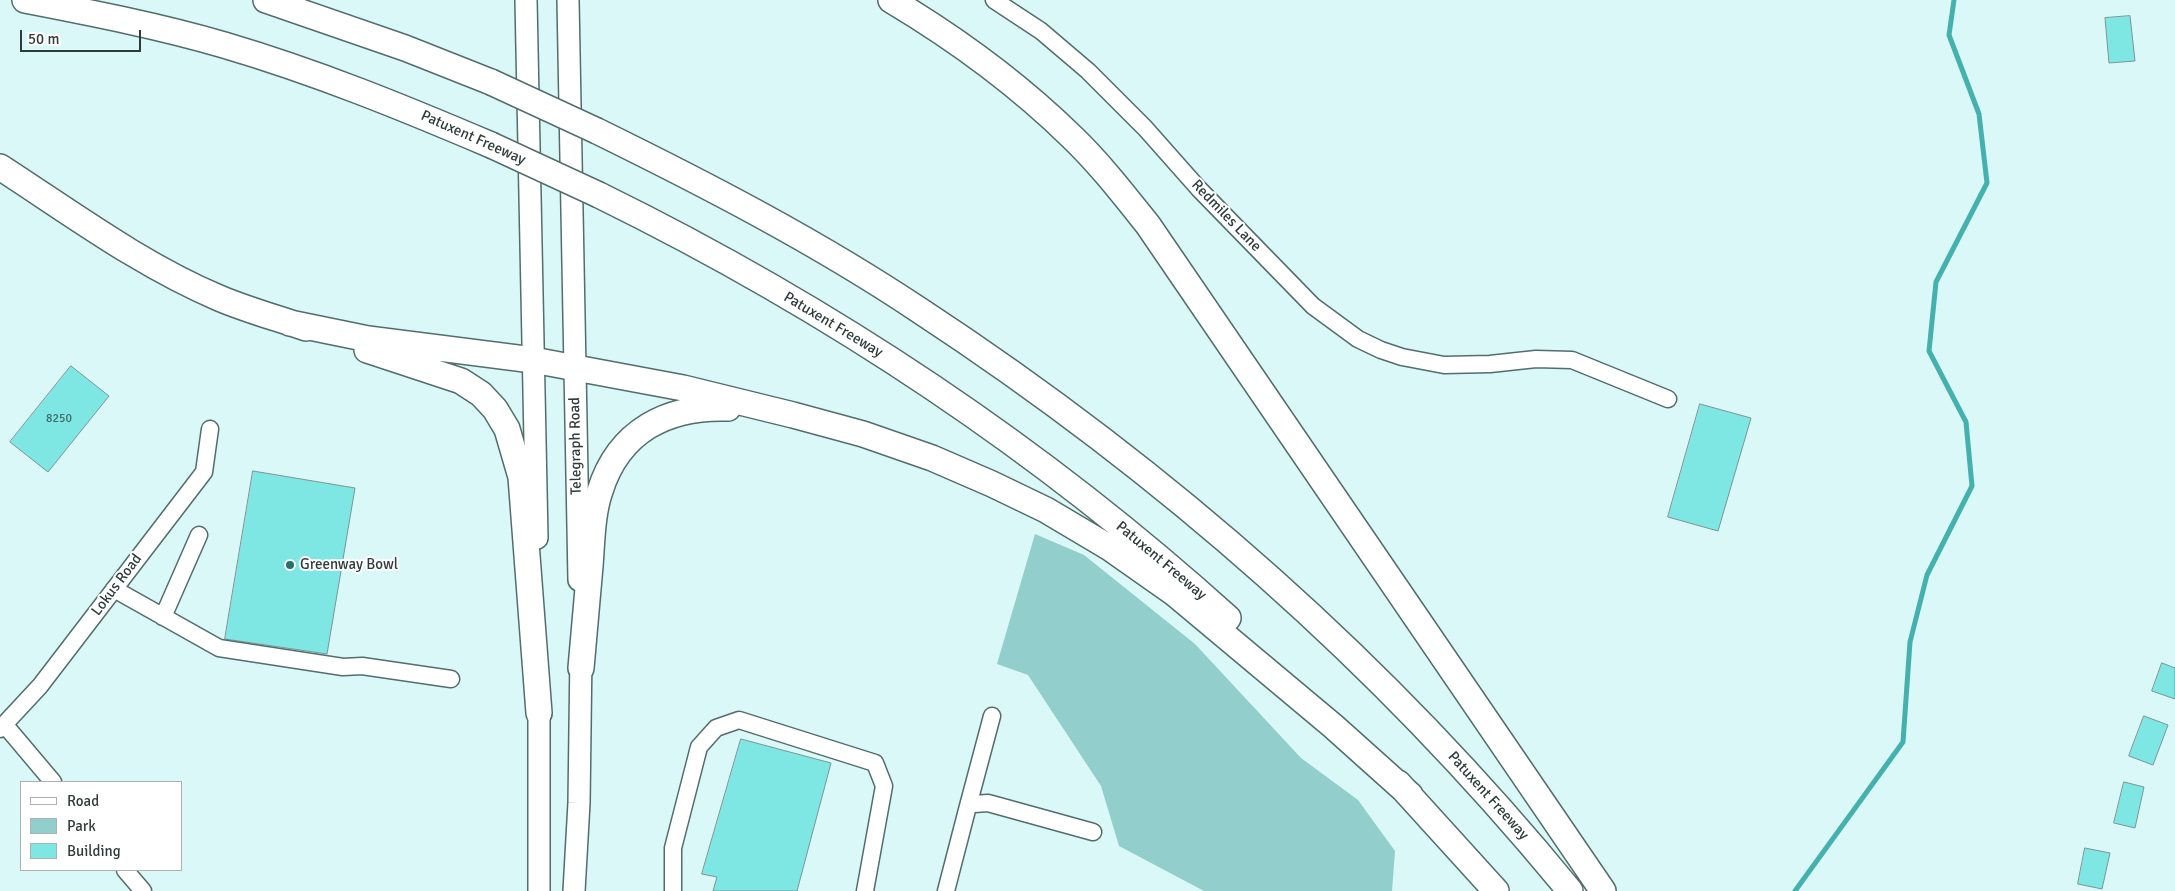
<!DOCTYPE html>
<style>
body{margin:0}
#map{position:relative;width:2175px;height:891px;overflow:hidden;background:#daf8f7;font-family:Signika,sans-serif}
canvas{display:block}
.legend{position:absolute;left:20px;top:781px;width:162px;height:90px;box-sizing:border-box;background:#fff;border:1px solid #acb1b1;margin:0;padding:6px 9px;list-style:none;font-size:15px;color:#303c3b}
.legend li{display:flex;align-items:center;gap:10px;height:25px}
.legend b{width:25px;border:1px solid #acb1b1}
.scale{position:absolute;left:20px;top:30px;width:121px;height:22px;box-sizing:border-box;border:2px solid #303c3b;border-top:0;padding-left:6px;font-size:15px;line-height:18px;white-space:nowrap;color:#303c3b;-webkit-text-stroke:4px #fff;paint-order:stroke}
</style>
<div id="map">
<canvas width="2175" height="891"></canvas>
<ul class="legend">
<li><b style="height:6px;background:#fff"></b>Road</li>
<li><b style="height:14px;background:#91cecc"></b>Park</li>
<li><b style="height:14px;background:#7ee7e4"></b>Building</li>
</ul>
<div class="scale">50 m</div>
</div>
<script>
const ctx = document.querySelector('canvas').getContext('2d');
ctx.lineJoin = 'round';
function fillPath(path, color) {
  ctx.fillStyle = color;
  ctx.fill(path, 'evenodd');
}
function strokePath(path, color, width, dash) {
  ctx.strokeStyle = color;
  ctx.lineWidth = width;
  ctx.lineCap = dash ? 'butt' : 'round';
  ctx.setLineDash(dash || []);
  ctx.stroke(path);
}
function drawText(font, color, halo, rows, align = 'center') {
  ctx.font = font + ' Signika,sans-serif';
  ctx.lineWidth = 4;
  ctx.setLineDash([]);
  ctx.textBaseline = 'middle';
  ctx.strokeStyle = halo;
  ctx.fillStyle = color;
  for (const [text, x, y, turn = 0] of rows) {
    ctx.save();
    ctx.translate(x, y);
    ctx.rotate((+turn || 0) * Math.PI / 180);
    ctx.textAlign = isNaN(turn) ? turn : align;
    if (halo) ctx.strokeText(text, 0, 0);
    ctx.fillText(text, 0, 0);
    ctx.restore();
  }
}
const green = new Path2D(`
 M 1035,534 L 1084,555 L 1195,644 L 1301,758 L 1358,800 L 1395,851 L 1392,891 L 1204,891 L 1119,846 L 1101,786 L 1028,675 L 997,664 Z`);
const stream = new Path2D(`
 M 1795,891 L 1903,742 L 1910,642 L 1927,575 L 1972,486 L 1966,422 L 1929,351 L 1936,282 L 1987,183 L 1979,114 L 1949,35 L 1954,0`);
const building = new Path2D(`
 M 2130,16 L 2135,61 L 2109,63 L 2105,18 Z
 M 71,366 L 109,396 L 48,472 L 10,442 Z
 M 1700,404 L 1751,418 L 1718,531 L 1668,517 Z
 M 253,471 L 355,488 L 327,654 L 225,639 Z
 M 2162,663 L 2175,668 L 2175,699 L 2152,691 Z
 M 2144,716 L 2168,725 L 2153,765 L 2129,756 Z
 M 741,739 L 831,763 L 797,891 L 713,891 L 717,877 L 702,874 Z
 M 2124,782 L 2144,787 L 2135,828 L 2114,823 Z
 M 2085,848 L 2110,853 L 2102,889 L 2078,884 Z`);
const minor = new Path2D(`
 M 994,0 L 1041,31 L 1088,71 L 1145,128 L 1199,189 L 1313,306 L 1358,339 L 1381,350 L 1402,357 L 1444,365 L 1490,364 L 1536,359 L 1572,360 L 1668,399
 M 114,589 L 219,648 L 343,667 L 362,666 L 451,679
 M 163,617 L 199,535
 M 4,724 L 53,782
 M 0,729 L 40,686 L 204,472 L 210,429
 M 968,806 L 992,716
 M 125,870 L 143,891
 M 673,891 L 673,848 L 699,747 L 716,728 L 739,720 L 875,763 L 884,786 L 865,891
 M 946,891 L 968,806 L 974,804 L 988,803 L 1093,832`);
const major = new Path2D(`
 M 526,0 L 537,538
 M 568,0 L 579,580
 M 539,891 L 539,696
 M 574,891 L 579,803 L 581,653`);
const highway = new Path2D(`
 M 25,0 C 92,13 159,26 224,45 C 316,72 404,108 491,145
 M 266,0 L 405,48 L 491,82
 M 891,0 C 958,40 1017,83 1073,138 C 1100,164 1124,195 1148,225 L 1603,891
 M 597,131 C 707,185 817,242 919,310 C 1163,470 1385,665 1570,891
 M 0,167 C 71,213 141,265 219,298 C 247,310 277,318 306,328
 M 599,195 C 825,306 1040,448 1228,618
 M 290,323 L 368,339 L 533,360 L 683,388 L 793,415 L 863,434 L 932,458 L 992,484 L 1046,510 L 1110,548 L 1174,593 L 1333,726 L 1410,795
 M 367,350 L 461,381 L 481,394 L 495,409 L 507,429 L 521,477 L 539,713
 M 581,668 C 584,634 587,600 590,566 C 592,541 592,514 600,491 C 619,430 668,406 728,408
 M 1398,783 L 1496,891`);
const highwayBridge = new Path2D(`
 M 491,82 L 597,131
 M 491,145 L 599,195`);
const markers = [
 [290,565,5,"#26706f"]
];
const numberNames = [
 ["8250",59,419]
];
const streetNames = [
 ["Patuxent Freeway",473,138,24],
 ["Redmiles Lane",1226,216,46],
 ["Patuxent Freeway",833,325,31],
 ["Telegraph Road",576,446,-91],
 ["Patuxent Freeway",1161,561,40],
 ["Lokus Road",117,585,-53],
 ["Patuxent Freeway",1488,796,48]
];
const poiNames = [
 ["Greenway Bowl",300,565]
];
fillPath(green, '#91cecc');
strokePath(stream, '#44b1af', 5);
fillPath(building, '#7ee7e4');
strokePath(building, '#7a9594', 1);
strokePath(minor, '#526d6c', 19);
strokePath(major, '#526d6c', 24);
strokePath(highway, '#526d6c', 28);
strokePath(minor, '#fff', 16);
strokePath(major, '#fff', 21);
strokePath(highway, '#fff', 25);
strokePath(highwayBridge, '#526d6c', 28, []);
strokePath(highwayBridge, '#fff', 25);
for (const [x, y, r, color] of markers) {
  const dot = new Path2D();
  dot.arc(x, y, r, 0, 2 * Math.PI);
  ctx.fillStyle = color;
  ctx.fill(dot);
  strokePath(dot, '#fff', 2);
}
drawText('12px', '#446765', null, numberNames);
drawText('15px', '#303c3b', '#fff', streetNames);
drawText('15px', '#303c3b', '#fff', poiNames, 'left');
</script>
